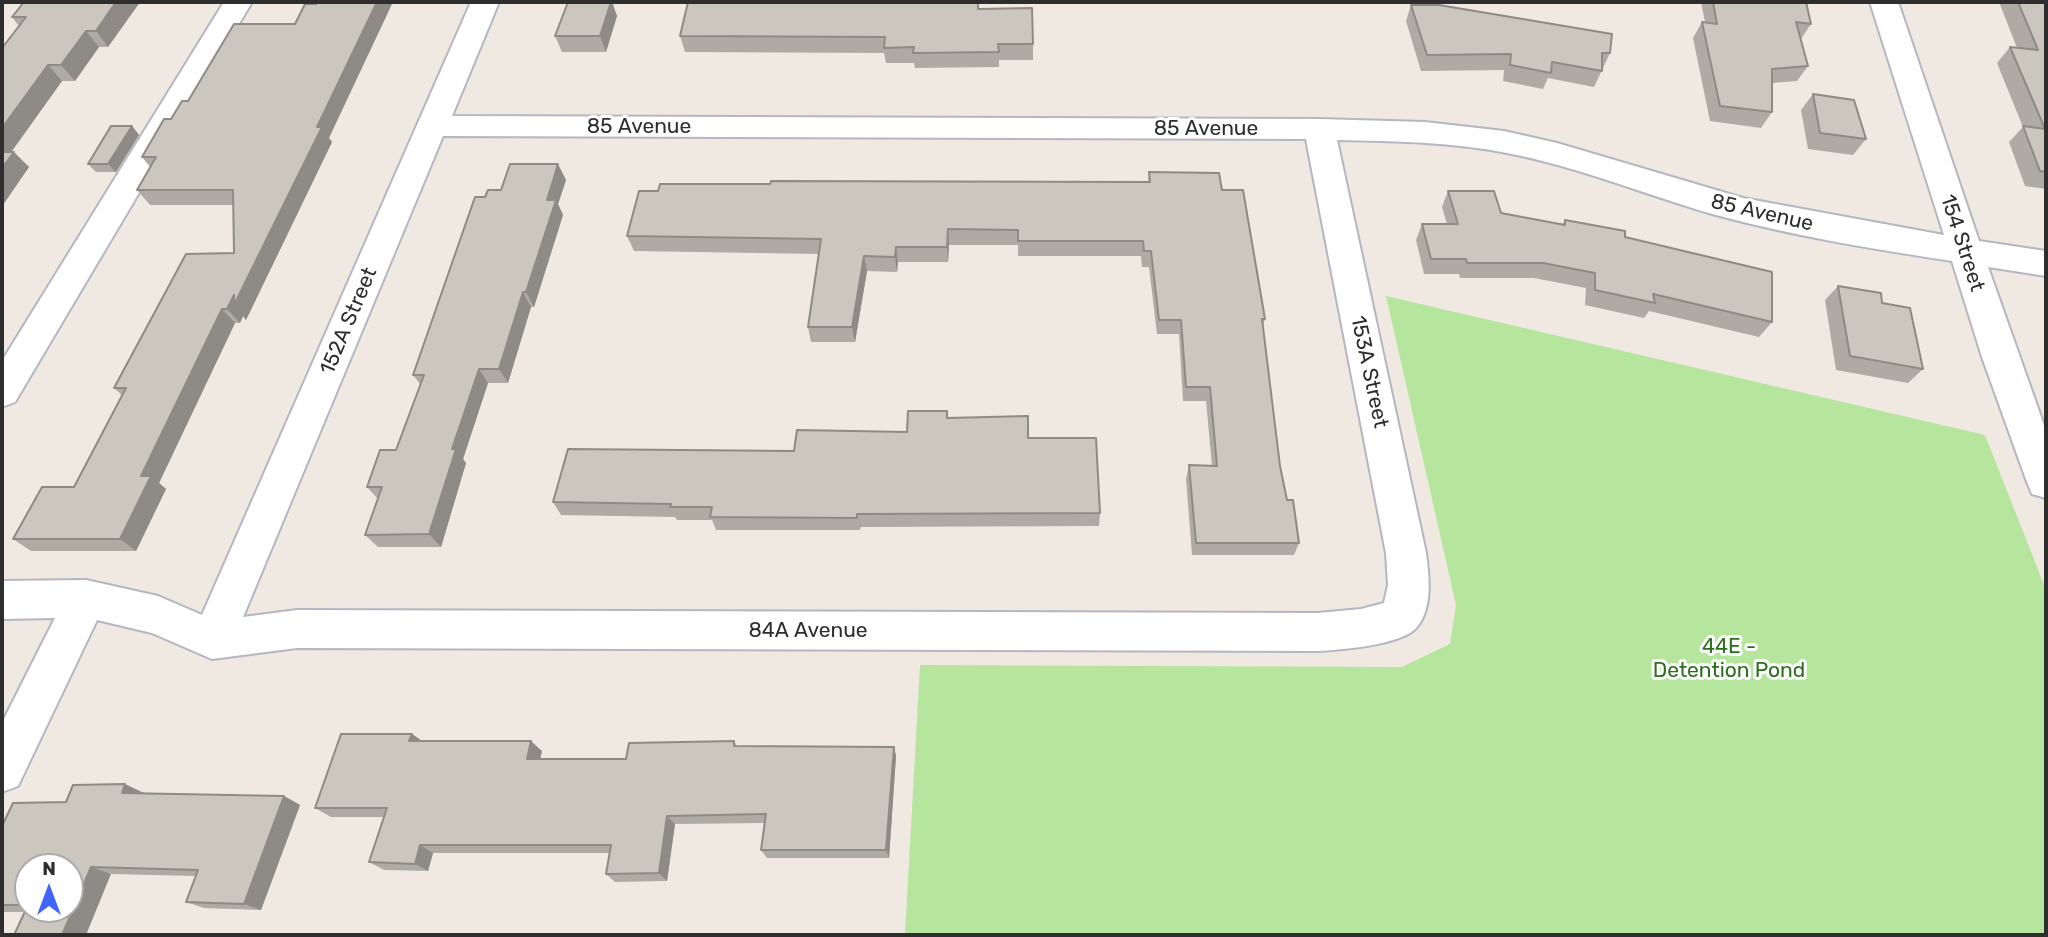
<!DOCTYPE html>
<style>
body{margin:0}
#map{position:relative;width:2048px;height:937px;overflow:hidden;background:#efe9e1;font-family:Rubik,sans-serif}
canvas{display:block}
.frame{position:absolute;inset:0;border:4px solid #2e2e2e;pointer-events:none}
.north{position:absolute;left:14px;top:853px;width:70px;height:70px;box-sizing:border-box;background:#fff;border:2px solid #ababab;border-radius:50%;rotate:0deg;font-size:19px;font-weight:700;line-height:28px;text-align:center;color:#2e2e2e}
.north::after{content:'';display:block;margin:auto;width:24px;height:32px;background:#4264fb;clip-path:polygon(50% 0,100% 100%,50% 72%,0 100%)}
</style>
<div id="map">
<canvas width="2048" height="937"></canvas>
<div class="frame"></div>
<div class="north">N</div>
</div>
<script>
const ctx = document.querySelector('canvas').getContext('2d');
ctx.lineJoin = 'round';
function fillPath(path, color) {
  ctx.fillStyle = color;
  ctx.fill(path, 'evenodd');
}
function strokePath(path, color, width, dash) {
  ctx.strokeStyle = color;
  ctx.lineWidth = width;
  ctx.lineCap = dash ? 'butt' : 'round';
  ctx.setLineDash(dash || []);
  ctx.stroke(path);
}
function drawText(font, color, halo, rows, align = 'center') {
  ctx.font = font + ' Rubik,sans-serif';
  ctx.lineWidth = 6;
  ctx.setLineDash([]);
  ctx.textBaseline = 'middle';
  ctx.strokeStyle = halo;
  ctx.fillStyle = color;
  for (const [text, x, y, turn = 0] of rows) {
    ctx.save();
    ctx.translate(x, y);
    ctx.rotate((+turn || 0) * Math.PI / 180);
    ctx.textAlign = isNaN(turn) ? turn : align;
    if (halo) ctx.strokeText(text, 0, 0);
    ctx.fillText(text, 0, 0);
    ctx.restore();
  }
}
const green = new Path2D(`
 M 1386,296 L 1985,435 L 2046,590 L 2046,935 L 905,935 L 920,665 L 1402,667 L 1450,644 L 1456,605 Z`);
const minor = new Path2D(`
 M 224,2 L 252,2 L 15,402 L 2,407 L 2,361 Z
 M 471,2 L 499,2 L 452,116 L 1319,119 L 1425,122 L 1504,131 L 1557,143 L 1743,198 L 1944,235 L 1870,2 L 1898,2 L 1979,241 L 2046,251 L 2046,276 L 1988,267 L 2046,431 L 2046,498 L 2032,494 L 2027,482 L 1982,357 L 1952,261 C 1873,249 1793,236 1716,215 C 1646,195 1579,167 1507,153 C 1451,142 1393,141 1337,140 L 1426,553 C 1429,575 1433,608 1417,627 C 1403,645 1340,650 1318,651 L 297,648 L 212,659 L 152,633 L 97,620 L 18,786 L 2,792 L 2,723 L 55,618 L 2,619 L 2,581 L 86,580 L 158,596 L 202,615 ZM 443,136 L 1306,139 L 1386,553 L 1388,585 L 1384,603 L 1361,609 L 1318,613 L 297,610 L 243,617 Z`);
const wall = new Path2D(`
 M 24,2 L 140,2 L 108,47 L 99,47 L 75,81 L 62,81 L 11,152 L 29,167 L 2,205 L 2,48 L 19,26 L 12,17 Z
 M 568,2 L 612,2 L 617,16 L 606,52 L 562,52 L 555,36 Z
 M 688,2 L 979,2 L 979,9 L 1033,44 L 1033,60 L 999,60 L 999,67 L 915,68 L 914,63 L 886,63 L 884,53 L 685,52 L 680,36 Z
 M 1701,2 L 1806,2 L 1811,24 L 1801,39 L 1808,66 L 1797,81 L 1772,83 L 1772,112 L 1761,128 L 1710,121 L 1693,38 L 1702,22 L 1705,22 Z
 M 1999,2 L 2046,2 L 2046,189 L 2025,186 L 2009,142 L 2023,127 L 1997,63 L 2010,47 L 2017,48 Z
 M 1411,5 L 1610,53 L 1594,87 L 1548,78 L 1543,89 L 1503,81 L 1504,70 L 1421,71 L 1406,21 Z
 M 1813,94 L 1866,139 L 1853,155 L 1808,149 L 1801,110 Z
 M 132,126 L 139,135 L 116,172 L 96,172 L 88,164 Z
 M 329,138 L 332,142 L 246,320 L 243,316 L 240,323 L 235,323 L 159,483 L 166,489 L 136,551 L 31,551 L 13,539 L 74,487 L 122,395 L 114,388 L 234,253 L 233,205 L 150,205 L 137,190 L 150,167 L 142,157 Z
 M 1149,172 L 1222,190 L 1265,319 L 1263,326 L 1280,466 L 1287,500 L 1299,543 L 1294,555 L 1192,555 L 1186,479 L 1189,465 L 1212,466 L 1206,401 L 1183,401 L 1179,334 L 1157,334 L 1149,267 L 1142,267 L 1141,256 L 1018,256 L 1018,245 L 949,245 L 948,262 L 898,262 L 897,272 L 867,271 L 855,342 L 811,342 L 808,327 L 819,254 L 634,251 L 627,236 L 1148,182 Z
 M 566,180 L 558,204 L 563,215 L 534,307 L 531,307 L 508,383 L 488,383 L 463,459 L 466,463 L 441,547 L 378,547 L 365,535 L 378,499 L 367,487 L 396,450 L 420,384 L 413,375 L 485,197 L 501,190 Z
 M 1448,191 L 1501,213 L 1562,225 L 1565,220 L 1625,237 L 1772,322 L 1759,337 L 1649,311 L 1644,318 L 1585,305 L 1586,288 L 1534,278 L 1460,278 L 1459,274 L 1424,274 L 1416,240 L 1422,224 L 1447,224 L 1442,207 Z
 M 1838,286 L 1923,369 L 1908,383 L 1836,370 L 1825,300 Z
 M 947,411 L 948,418 L 1028,438 L 1100,513 L 1099,526 L 861,527 L 860,530 L 716,530 L 712,520 L 677,520 L 675,517 L 561,515 L 553,502 L 794,451 L 907,432 Z
 M 412,734 L 422,741 L 542,751 L 540,759 L 626,759 L 734,741 L 737,746 L 894,747 L 896,756 L 889,858 L 767,858 L 761,850 L 765,823 L 675,824 L 667,881 L 615,882 L 606,874 L 609,853 L 433,853 L 428,871 L 384,870 L 369,862 L 384,817 L 331,817 L 315,808 Z
 M 144,793 L 284,796 L 300,805 L 261,910 L 204,908 L 186,902 L 196,876 L 111,874 L 25,912 L 2,912 L 2,826 L 66,802 Z`);
const shadedWall = new Path2D(`
 M 116,2 L 140,2 L 108,47 L 96,31 Z
 M 377,2 L 393,2 L 329,138 L 332,142 L 246,320 L 243,316 L 240,323 L 227,309 Z
 M 611,2 L 612,2 L 617,16 L 606,52 L 600,36 Z
 M 86,31 L 99,47 L 75,81 L 61,65 Z
 M 48,65 L 62,81 L 2,165 L 2,128 Z
 M 132,126 L 139,135 L 116,172 L 108,164 Z
 M 14,152 L 29,167 L 3,205 L 2,168 Z
 M 558,164 L 566,180 L 558,204 L 563,215 L 534,307 L 526,292 L 547,200 Z
 M 948,229 L 949,245 L 948,262 L 947,247 Z
 M 896,247 L 898,262 L 897,272 L 895,257 Z
 M 864,256 L 867,271 L 855,342 L 852,327 Z
 M 523,292 L 531,307 L 508,383 L 499,369 Z
 M 222,309 L 235,323 L 159,483 L 166,489 L 136,551 L 120,539 L 141,476 Z
 M 479,369 L 488,383 L 463,459 L 466,463 L 441,547 L 429,534 L 452,449 Z
 M 412,734 L 425,743 L 409,741 Z
 M 531,741 L 542,751 L 538,768 L 527,759 Z
 M 894,747 L 896,756 L 889,858 L 886,850 Z
 M 125,784 L 144,793 L 122,793 Z
 M 284,796 L 300,805 L 261,910 L 244,904 Z
 M 667,816 L 675,824 L 667,881 L 659,873 Z
 M 420,845 L 433,853 L 428,871 L 415,864 Z
 M 91,867 L 111,874 L 86,935 L 62,935 Z`);
const building = new Path2D(`
 M 24,2 L 116,2 L 96,31 L 86,31 L 61,65 L 48,65 L 2,128 L 2,66 L 3,65 L 2,65 L 2,48 L 26,17 L 12,17 Z
 M 317,2 L 377,2 L 317,127 L 322,127 L 234,305 L 234,295 L 227,309 L 222,309 L 141,476 L 151,476 L 120,539 L 13,539 L 42,487 L 74,487 L 126,388 L 114,388 L 186,254 L 234,253 L 233,190 L 137,190 L 156,157 L 142,157 L 164,119 L 171,119 L 182,101 L 188,101 L 234,24 L 295,24 L 305,4 L 316,4 Z
 M 568,2 L 611,2 L 600,36 L 555,36 Z
 M 688,2 L 978,2 L 978,9 L 1032,8 L 1033,44 L 998,44 L 999,52 L 913,53 L 914,47 L 884,48 L 885,37 L 680,36 Z
 M 1713,2 L 1806,2 L 1811,24 L 1796,22 L 1808,66 L 1772,69 L 1772,112 L 1720,106 L 1702,22 L 1717,24 Z
 M 2018,2 L 2046,2 L 2046,172 L 2040,171 L 2023,126 L 2045,129 L 2010,47 L 2038,50 Z
 M 1411,5 L 1439,5 L 1612,34 L 1610,53 L 1602,53 L 1602,71 L 1552,62 L 1551,73 L 1510,65 L 1511,54 L 1427,55 Z
 M 1813,94 L 1854,100 L 1866,139 L 1820,133 Z
 M 111,126 L 132,126 L 108,164 L 88,164 Z
 M 2,152 L 14,152 L 2,168 Z
 M 510,164 L 558,164 L 547,200 L 556,200 L 526,292 L 523,292 L 499,369 L 479,369 L 452,449 L 456,449 L 429,534 L 365,535 L 382,487 L 367,487 L 380,450 L 396,450 L 424,375 L 413,375 L 475,197 L 485,197 L 488,190 L 501,190 Z
 M 1149,172 L 1219,173 L 1222,190 L 1243,190 L 1265,319 L 1262,319 L 1280,466 L 1287,500 L 1293,500 L 1299,543 L 1196,543 L 1189,465 L 1217,466 L 1210,387 L 1186,387 L 1181,320 L 1159,320 L 1151,251 L 1144,251 L 1143,241 L 1018,241 L 1018,230 L 948,229 L 947,247 L 896,247 L 895,257 L 864,256 L 852,327 L 808,327 L 821,239 L 627,236 L 639,191 L 658,191 L 660,184 L 770,184 L 771,181 L 1150,182 Z
 M 1448,191 L 1494,191 L 1501,213 L 1565,225 L 1565,220 L 1625,231 L 1625,237 L 1772,272 L 1772,322 L 1653,294 L 1655,303 L 1595,290 L 1595,273 L 1543,263 L 1467,263 L 1466,259 L 1431,259 L 1422,224 L 1458,224 Z
 M 1838,286 L 1881,293 L 1882,303 L 1910,308 L 1923,369 L 1850,356 Z
 M 908,411 L 947,411 L 947,418 L 1028,416 L 1028,438 L 1096,438 L 1100,513 L 857,514 L 857,518 L 710,517 L 712,507 L 670,507 L 671,504 L 553,502 L 568,449 L 794,451 L 797,430 L 907,432 Z
 M 341,734 L 412,734 L 409,741 L 531,741 L 527,759 L 626,759 L 629,743 L 734,741 L 734,746 L 894,747 L 886,850 L 761,850 L 766,814 L 667,816 L 659,873 L 606,874 L 611,845 L 420,845 L 415,864 L 369,862 L 387,808 L 315,808 Z
 M 125,784 L 122,793 L 284,796 L 244,904 L 186,902 L 198,870 L 91,867 L 62,935 L 14,935 L 28,905 L 28,909 L 70,909 L 70,867 L 28,867 L 28,905 L 2,905 L 2,826 L 13,803 L 66,802 L 73,785 Z`);
const streetNames = [
 ["85 Avenue",639,127],
 ["85 Avenue",1206,129],
 ["85 Avenue",1762,213,13],
 ["154 Street",1962,243,72],
 ["152A Street",349,321,-67],
 ["153A Street",1369,372,78],
 ["84A Avenue",808,631]
];
const parkNames = [
 ["44E -",1729,647],
 ["Detention Pond",1729,671]
];
fillPath(green, '#b6e59e');
strokePath(minor, '#b4b7c1', 4);
fillPath(minor, '#fff');
fillPath(wall, '#afaba4');
fillPath(shadedWall, '#8e8b86');
fillPath(building, '#cbc7bf');
strokePath(building, '#8e8b86', 2);
drawText('21px', '#2e2e2e', '#fff', streetNames);
drawText('21px', '#2c6e1b', '#fff', parkNames);
</script>
